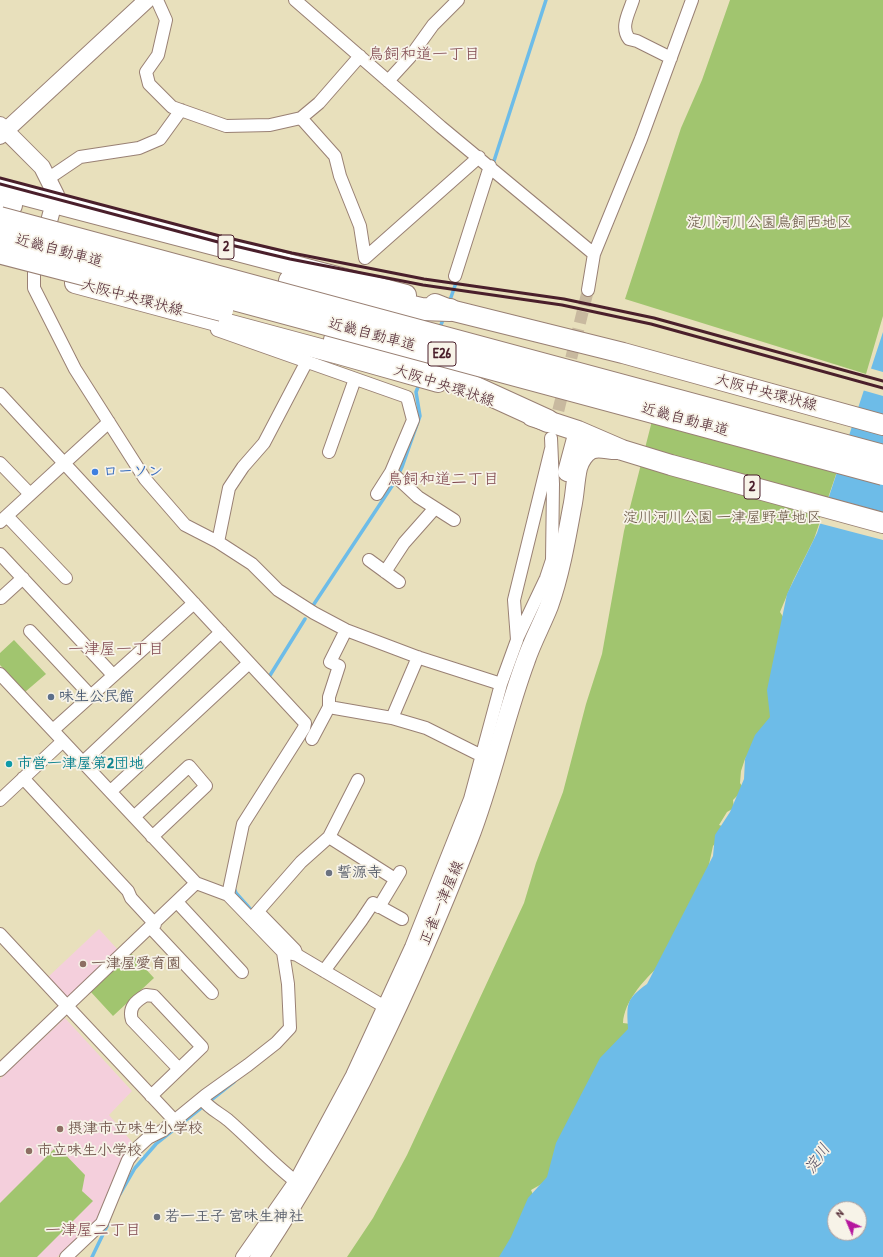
<!DOCTYPE html>
<meta charset="utf-8">
<style>
body{margin:0}
#map{position:relative;width:883px;height:1257px;overflow:hidden;background:#e8e0bc;font-family:"Patrick Hand",sans-serif}
canvas{display:block}
.north{position:absolute;left:827px;top:1201px;width:40px;height:40px;box-sizing:border-box;background:#f7f3e8;border:1px solid #b29e9c;border-radius:50%;rotate:316deg;font-size:11px;font-weight:700;line-height:16px;text-align:center;color:#4a1f2b}
.north::after{content:'';display:block;margin:auto;width:14px;height:18px;background:#b5179e;clip-path:polygon(50% 0,100% 100%,50% 72%,0 100%)}
</style>
<div id="map">
<canvas width="883" height="1257"></canvas>
<div class="north">N</div>
</div>
<script>
const ctx = document.querySelector('canvas').getContext('2d');
ctx.lineJoin = 'round';
function fillPath(path, color) {
  ctx.fillStyle = color;
  ctx.fill(path, 'evenodd');
}
function strokePath(path, color, width, dash) {
  ctx.strokeStyle = color;
  ctx.lineWidth = width;
  ctx.lineCap = dash ? 'butt' : 'round';
  ctx.setLineDash(dash || []);
  ctx.stroke(path);
}
function drawText(font, color, halo, rows, align = 'center') {
  ctx.font = font + ' "Patrick Hand","Klee One",sans-serif';
  ctx.lineWidth = 3.5;
  ctx.setLineDash([]);
  ctx.textBaseline = 'middle';
  ctx.strokeStyle = halo;
  ctx.fillStyle = color;
  for (const [text, x, y, turn = 0] of rows) {
    ctx.save();
    ctx.translate(x, y);
    ctx.rotate((+turn || 0) * Math.PI / 180);
    ctx.textAlign = isNaN(turn) ? turn : align;
    if (halo) ctx.strokeText(text, 0, 0);
    ctx.fillText(text, 0, 0);
    ctx.restore();
  }
}
const built = new Path2D(`
 M 99,929 L 118,950 L 70,996 L 65,997 L 47,978 Z
 M 65,1018 L 132,1091 L 109,1115 L 132,1142 L 97,1219 L 57,1257 L 0,1257 L 0,1079 Z`);
const green = new Path2D(`
 M 730,0 L 883,0 L 883,316 L 866,374 L 625,299 L 681,128 L 702,80 Z
 M 656,405 L 844,451 L 814,539 L 793,581 L 780,612 L 787,623 L 771,719 L 745,759 L 741,771 L 740,783 L 744,789 L 733,800 L 734,808 L 727,812 L 719,825 L 728,828 L 713,846 L 708,869 L 658,967 C 643,981 624,1002 623,1023 L 631,1024 L 547,1181 L 531,1190 L 535,1199 L 505,1257 L 347,1257 L 373,1218 L 407,1155 L 524,903 L 536,863 L 563,792 L 586,704 L 602,654 L 624,531 Z
 M 14,640 L 46,674 L 25,692 L 0,665 L 0,653 Z
 M 131,953 L 154,978 L 113,1016 L 90,991 Z
 M 57,1146 L 85,1175 L 82,1191 L 93,1201 L 37,1257 L 0,1257 L 0,1203 Z`);
const water = new Path2D(`
 M 883,332 L 883,1257 L 499,1257 L 511,1237 L 528,1198 L 547,1177 L 556,1143 L 600,1058 L 628,1029 C 627,1004 625,1000 647,984 L 713,856 L 715,835 L 730,812 L 744,779 L 745,759 L 755,735 L 770,717 L 767,690 L 787,594 L 817,533 ZM 835,1209 L 859,1209 L 859,1233 L 835,1233 Z`);
const pier = new Path2D(`
 M 869,368 L 883,372 L 883,396 L 862,390 Z
 M 827,497 L 883,512 L 883,540 L 818,523 Z`);
const stream = new Path2D(`
 M 493,164 L 546,0
 M 449,303 L 458,277
 M 439,330 L 444,317
 M 314,604 L 394,483 L 402,467 L 420,416 L 416,392 L 420,382
 M 269,677 L 305,619
 M 234,888 L 236,893 L 253,912
 M 120,1194 L 135,1168 L 156,1144 L 234,1082
 M 92,1257 L 108,1224`);
const minorTunnel = new Path2D(`
 M 554,428 L 588,290`);
const minor = new Path2D(`
 M 157,0 L 166,20 L 158,55 L 146,72 L 149,84 L 172,107 L 226,126 L 270,125 L 301,118 L 319,103 L 360,56
 M 295,0 L 441,127 L 594,254
 M 633,0 C 629,13 620,27 629,39 L 637,41 L 671,58
 M 388,81 L 410,57 L 433,25 L 458,0
 M 301,118 L 335,156 L 340,176 L 360,226 L 365,258
 M 49,178 L 80,157 L 139,148 L 160,139 L 181,110
 M 365,258 L 479,157
 M 34,272 L 34,288 L 75,369 L 145,479 L 185,525 L 218,542 L 252,564 L 278,590 L 314,613 L 346,630 L 420,658 L 501,684
 M 455,276 L 490,166
 M 588,290 L 594,254 L 641,139 L 692,0
 M 217,330 L 407,397 L 413,420 L 391,472 L 377,494
 M 0,394 L 305,723 L 304,728 L 243,824 L 228,895
 M 329,452 L 355,379
 M 0,463 L 30,494
 M 391,472 L 418,497 L 454,520
 M 7,516 L 66,578
 M 0,522 L 109,422
 M 218,542 L 229,488 L 243,467 L 264,443 L 307,361
 M 0,554 L 113,675
 M 369,560 L 399,582
 M 385,572 L 404,543 L 435,508
 M 1,598 L 23,578
 M 30,631 L 91,696
 M 517,639 L 546,578 L 552,560 L 553,484 L 551,438
 M 0,674 L 196,883 L 228,895 L 283,952 L 297,955 L 385,1007
 M 329,707 L 392,718 L 426,728 L 482,756
 M 392,718 L 418,657
 M 53,730 L 194,603
 M 312,739 L 329,707 L 329,697 L 339,666 L 330,662 L 346,630
 M 83,762 L 221,632
 M 23,778 L 128,891 L 131,898 L 155,924
 M 111,791 L 249,663
 M 0,800 L 63,741
 M 134,817 L 189,766 L 206,786 L 152,837
 M 329,837 L 358,780
 M 177,902 L 242,972
 M 379,907 L 400,872
 M 258,912 L 295,950 L 297,955
 M 251,919 L 301,862 L 329,837 L 395,879
 M 151,928 L 212,993
 M 0,934 L 67,1006 L 0,1070
 M 324,971 L 361,921 L 373,903 L 402,919
 M 151,1096 L 202,1047 L 154,996 L 146,995 C 136,1001 128,1007 132,1020 L 179,1069
 M 202,1099 C 211,1110 218,1112 228,1120 C 251,1140 271,1162 295,1181
 M 175,1121 L 67,1006 L 196,883
 M 66,1257 L 102,1223 L 128,1160 L 137,1148 L 148,1138 L 162,1131 L 206,1095 L 248,1065 L 276,1043 L 290,1028 L 288,984 L 283,952
 M 242,1257 L 295,1181 L 352,1075 L 411,947 L 470,799 L 501,684 L 517,640 L 514,600 L 551,449`);
const tertiary = new Path2D(`
 M 0,125 L 42,167 L 56,195 L 44,240
 M 0,136 L 147,0`);
const secondary = new Path2D(`
 M 567,472 L 578,431
 M 259,1257 C 346,1127 412,984 469,839 C 492,780 504,719 526,660 C 532,642 542,624 549,606 C 560,575 566,541 572,508 C 575,495 575,481 578,468 C 580,461 585,453 591,450 C 599,446 610,451 618,450`);
const primary = new Path2D(`
 M 0,189 L 406,295
 M 75,283 L 339,354 L 438,382
 M 435,304 L 450,310 L 623,353 L 883,425
 M 532,416 L 578,431 L 622,450 L 671,465 L 883,523`);
const motorway = new Path2D(`
 M 0,203 L 11,205
 M 290,281 L 348,295 L 370,297 L 421,309 L 450,310
 M 335,340 L 377,351 L 445,374 L 548,421`);
const rail = new Path2D(`
 M 0,178 L 220,236 L 292,253 L 424,279 L 564,299 L 654,318 L 883,381
 M 0,184 L 218,242 L 290,259 L 423,285 L 562,305 L 651,324 L 883,388`);
const motorwayBridge = new Path2D(`
 M 0,218 L 883,456
 M 0,236 L 883,474
 M 2,253 L 222,310`);
const markers = [
 [95,472,4,"#3f7fe0"],
 [51,697,4,"#5c6f8a"],
 [9,764,4,"#0f9aa8"],
 [329,873,4,"#6b7280"],
 [83,964,4,"#8d6e63"],
 [60,1129,4,"#8d6e63"],
 [29,1151,4,"#8d6e63"],
 [157,1217,4,"#6b7280"]
];
const shields = [
 [226,247,16],
 [442,354,28],
 [752,487,16]
];
const shieldNames = [
 ["2",226,247],
 ["E26",442,354],
 ["2",752,487]
];
const parkNames = [
 ["淀川河川公園鳥飼西地区",769,223],
 ["淀川河川公園 一津屋野草地区",722,518]
];
const streetNames = [
 ["近畿自動車道",59,251,15],
 ["大阪中央環状線",132,298,15],
 ["近畿自動車道",372,335,15],
 ["大阪中央環状線",444,386,18],
 ["大阪中央環状線",766,393,15],
 ["近畿自動車道",685,420,15],
 ["正雀一津屋線",442,903,-67]
];
const shopNames = [
 ["ローソン",103,472]
];
const serviceNames = [
 ["味生公民館",59,697]
];
const cultureNames = [
 ["市営一津屋第2団地",17,764]
];
const worshipNames = [
 ["誓源寺",337,873],
 ["若一王子 宮味生神社",165,1217]
];
const educationNames = [
 ["一津屋愛育園",91,964],
 ["摂津市立味生小学校",68,1129],
 ["市立味生小学校",37,1151]
];
const neighbourhoodNames = [
 ["鳥飼和道一丁目",424,55],
 ["鳥飼和道二丁目",443,480],
 ["一津屋一丁目",116,650],
 ["一津屋二丁目",93,1231]
];
const waterNames = [
 ["淀川",818,1159,-56]
];
fillPath(built, '#f4cfdc');
fillPath(green, '#a1c56f');
fillPath(water, '#6dbce8');
fillPath(pier, '#e8e0bc');
strokePath(stream, '#6dbce8', 3.5);
strokePath(minorTunnel, '#c8b99f', 12, [12, 6]);
strokePath(minor, '#998074', 14);
strokePath(tertiary, '#998074', 18);
strokePath(secondary, '#998074', 20);
strokePath(primary, '#998074', 22);
strokePath(motorway, '#998074', 24);
strokePath(minor, '#fff', 12);
strokePath(tertiary, '#fff', 16);
strokePath(secondary, '#fff', 18);
strokePath(primary, '#fff', 20);
strokePath(motorway, '#fff', 22);
strokePath(rail, '#4a1f2b', 3);
strokePath(motorwayBridge, '#998074', 24, []);
strokePath(motorwayBridge, '#fff', 22);
for (const [x, y, r, color] of markers) {
  const dot = new Path2D();
  dot.arc(x, y, r, 0, 2 * Math.PI);
  ctx.fillStyle = color;
  ctx.fill(dot);
  strokePath(dot, '#f7f3e8', 1.5);
}
for (const [x, y, w] of shields) {
  const box = new Path2D();
  box.roundRect(x - w / 2, y - 12, w, 24, 3);
  ctx.fillStyle = '#f7f3e8';
  ctx.fill(box);
  strokePath(box, '#4a1f2b', 1);
}
drawText('bold 14px', '#4a1f2b', null, shieldNames);
drawText('15px', '#64513f', '#f7f3e8', parkNames);
drawText('15px', '#4a1f2b', '#f7f3e8', streetNames);
drawText('bold 15px', '#366cbe', '#f7f3e8', shopNames, 'left');
drawText('bold 15px', '#4e5e75', '#f7f3e8', serviceNames, 'left');
drawText('bold 15px', '#0d838f', '#f7f3e8', cultureNames, 'left');
drawText('bold 15px', '#5b616d', '#f7f3e8', worshipNames, 'left');
drawText('bold 15px', '#785e54', '#f7f3e8', educationNames, 'left');
drawText('16px', '#7e464d', '#f7f3e8', neighbourhoodNames);
drawText('italic 16px', '#544e64', '#f7f3e8', waterNames);
</script>
